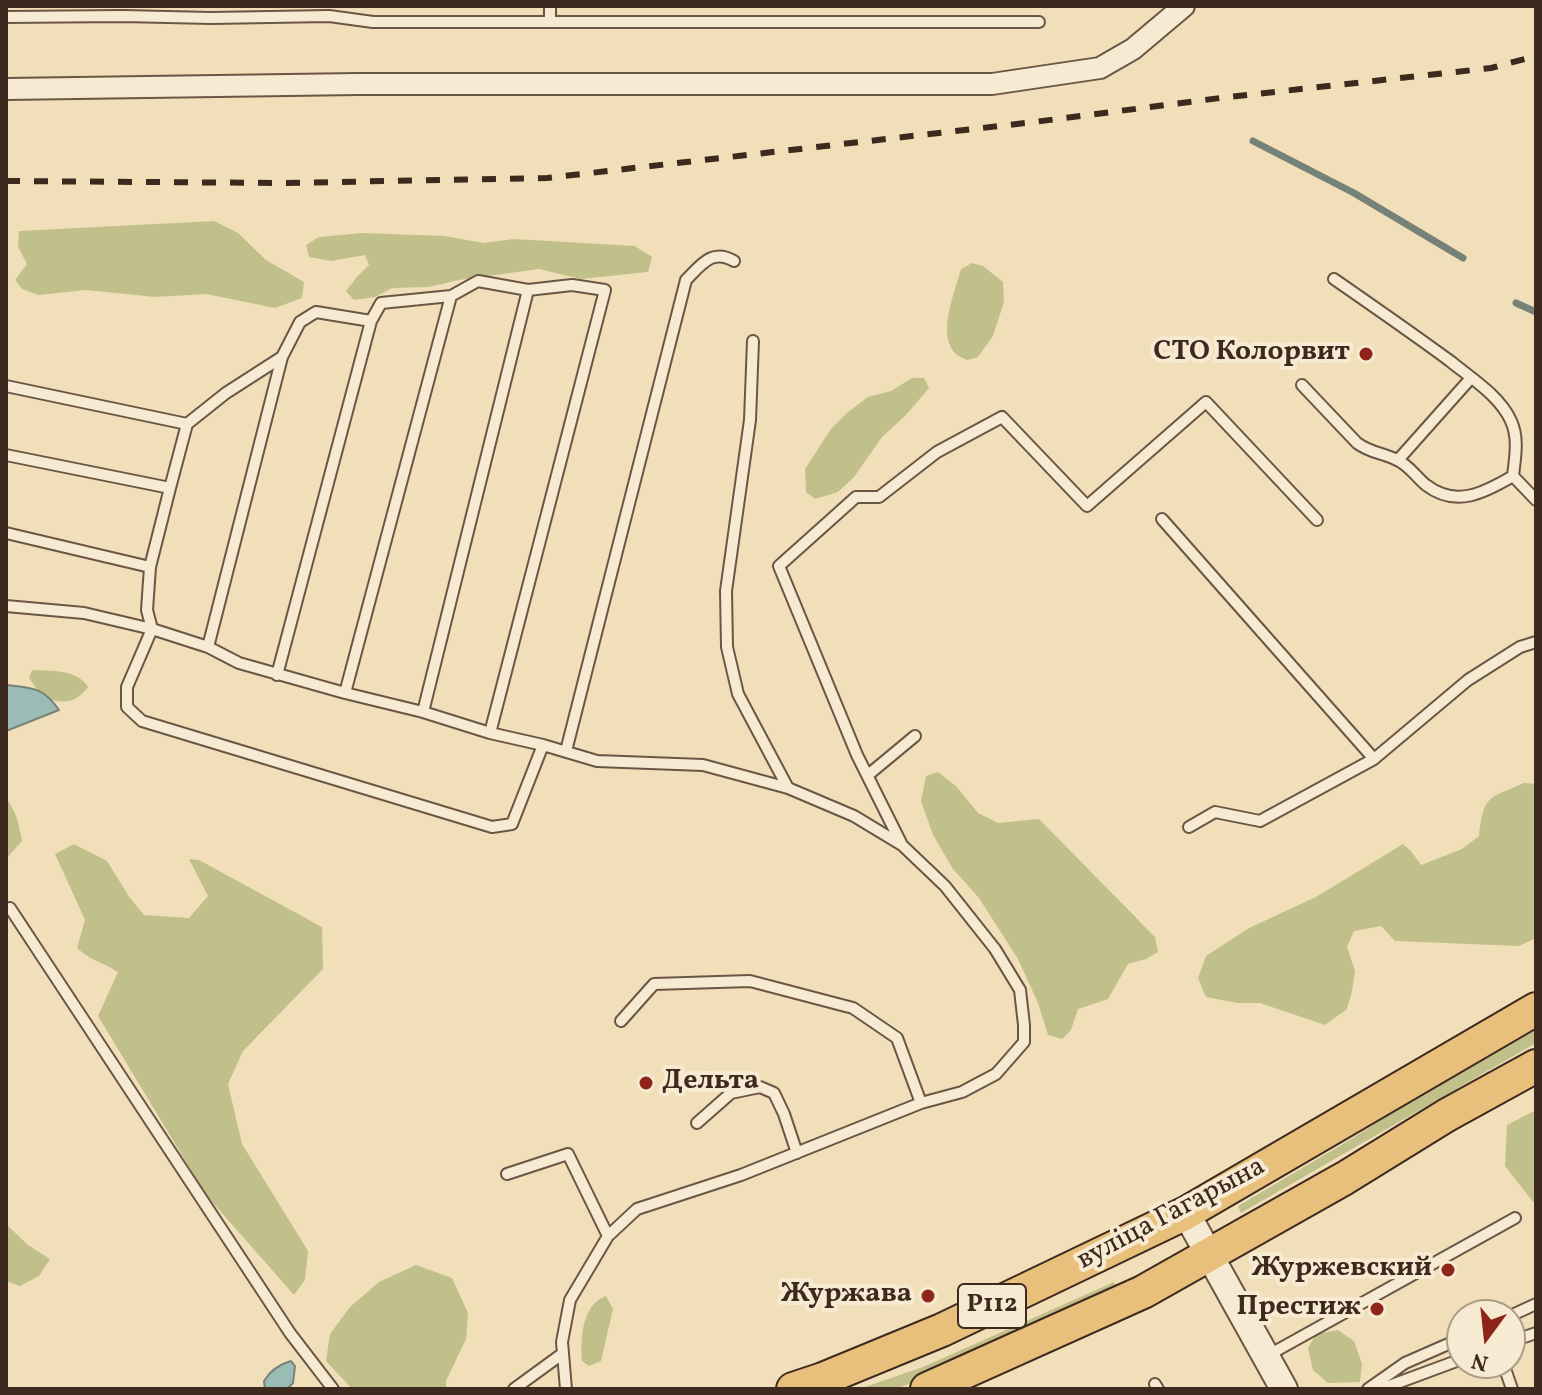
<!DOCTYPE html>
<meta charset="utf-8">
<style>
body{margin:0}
#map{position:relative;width:1542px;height:1395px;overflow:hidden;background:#f1dfb9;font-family:Vollkorn,serif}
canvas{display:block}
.frame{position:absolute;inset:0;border:8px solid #3e291f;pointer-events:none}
.north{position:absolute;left:1446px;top:1299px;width:80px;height:80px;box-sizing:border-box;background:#f6ead2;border:2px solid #ac9d8a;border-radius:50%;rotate:195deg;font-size:22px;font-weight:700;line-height:32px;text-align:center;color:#3e291f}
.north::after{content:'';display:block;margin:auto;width:28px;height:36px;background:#8f2418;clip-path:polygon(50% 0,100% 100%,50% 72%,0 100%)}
</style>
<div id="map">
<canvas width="1542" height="1395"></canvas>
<div class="frame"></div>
<div class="north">N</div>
</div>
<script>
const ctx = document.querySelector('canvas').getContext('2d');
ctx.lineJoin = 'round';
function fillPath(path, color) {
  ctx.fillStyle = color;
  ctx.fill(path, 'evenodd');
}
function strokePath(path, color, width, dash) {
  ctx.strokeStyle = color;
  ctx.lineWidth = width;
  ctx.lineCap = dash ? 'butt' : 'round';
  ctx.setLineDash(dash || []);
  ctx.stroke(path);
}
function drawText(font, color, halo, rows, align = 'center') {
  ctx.font = font + ' Vollkorn,serif';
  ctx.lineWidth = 8;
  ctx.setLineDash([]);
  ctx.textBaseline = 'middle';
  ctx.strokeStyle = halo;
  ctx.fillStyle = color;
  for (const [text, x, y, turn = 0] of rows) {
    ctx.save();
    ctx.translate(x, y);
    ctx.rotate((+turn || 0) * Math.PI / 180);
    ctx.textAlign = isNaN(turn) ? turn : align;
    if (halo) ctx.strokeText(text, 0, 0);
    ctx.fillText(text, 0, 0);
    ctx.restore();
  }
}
const green = new Path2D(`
 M 214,221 L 238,233 L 266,260 L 304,282 L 302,298 L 275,308 L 206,294 L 155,297 L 86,290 L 38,295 L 22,289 L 15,280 L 27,264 L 18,247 L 19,231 Z
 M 362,233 L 444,236 L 484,243 L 514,239 L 635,246 L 652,257 L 648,272 L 581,279 L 539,269 L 459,280 L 429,287 L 392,288 L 375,297 L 354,300 L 346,291 L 357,277 L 369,265 L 365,255 L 331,261 L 309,257 L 306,245 L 319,237 Z
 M 972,263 L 983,266 L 1003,282 L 1004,302 L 993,336 L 978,357 L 968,360 C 966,360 958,356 956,354 C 936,335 955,292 961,269 Z
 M 912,378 L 924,378 L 929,388 L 906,415 L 882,437 L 854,477 L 838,492 L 815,499 L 806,492 L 805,469 L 831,429 L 848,412 L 868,397 L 891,391 Z
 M 32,670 C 52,671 77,669 88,687 C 74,705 64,703 43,698 L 29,678 Z
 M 938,772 L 956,786 L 978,813 L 998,823 L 1039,819 L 1155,937 L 1158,952 L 1146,959 L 1128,964 L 1108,999 L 1078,1009 L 1071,1030 L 1062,1039 L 1048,1035 L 1038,1003 L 1018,959 L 979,898 L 953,869 L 933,835 L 921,801 L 926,776 Z
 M 1524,783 L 1536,784 L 1536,938 L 1519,946 L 1395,941 L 1381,926 L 1354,931 L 1347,947 L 1355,971 L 1352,991 L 1347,1009 L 1325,1025 L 1260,1003 L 1238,1003 L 1206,997 L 1198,978 L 1206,956 L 1249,928 L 1316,897 L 1403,844 L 1411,851 L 1421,865 L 1462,849 L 1479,836 C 1484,794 1488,799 1524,783 Z
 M 6,798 C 16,811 19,824 22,841 L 6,859 Z
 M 74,844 L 107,861 L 130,898 L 144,915 L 189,918 L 208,896 L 189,859 L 199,860 L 322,927 L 323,969 L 243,1051 L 228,1084 L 242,1144 L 308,1251 L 305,1280 L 294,1295 L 206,1195 L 98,1016 L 118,972 C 103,962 91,961 77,948 L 85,920 L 55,854 Z
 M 1536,1030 L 1536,1043 L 1241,1213 L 1238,1206 L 1353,1138 L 1424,1092 Z
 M 1536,1110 L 1536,1200 L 1533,1202 L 1505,1166 L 1507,1125 Z
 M 6,1224 L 28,1245 L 50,1259 L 39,1276 L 20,1286 L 6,1281 Z
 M 416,1265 L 452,1278 L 468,1313 L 466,1339 L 446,1381 L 446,1389 L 352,1389 L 326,1361 L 330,1334 L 350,1307 L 379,1282 Z
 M 1114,1282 L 1117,1290 L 926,1378 L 895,1389 L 859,1389 L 923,1367 Z
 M 606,1296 L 613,1309 L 601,1361 L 589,1366 L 582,1361 C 580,1340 582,1304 606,1296 Z
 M 1338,1330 L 1354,1341 L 1362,1364 L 1360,1382 L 1328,1383 L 1313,1370 L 1308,1348 L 1316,1334 Z`);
const water = new Path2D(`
 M 6,685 C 33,688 43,687 59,710 L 6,731 Z
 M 291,1361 L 295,1366 L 293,1383 L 287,1389 L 265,1389 L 264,1381 C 270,1371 280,1364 291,1361 Z`);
const stream = new Path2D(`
 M 1253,141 L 1354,193 L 1463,258
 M 1516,303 L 1536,312`);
const service = new Path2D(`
 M 550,6 L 550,20
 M 6,17 L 123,16 L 211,18 L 329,16 L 373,22 L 1039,22
 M 1334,279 C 1373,306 1412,333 1450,361 C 1471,378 1500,396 1511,421 C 1519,438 1515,458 1513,476 L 1536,500
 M 753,341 L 750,420 L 726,591 L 727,647 L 738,694 L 788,788
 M 1302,385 L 1357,443 C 1372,454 1382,452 1397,460 C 1409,465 1416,477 1426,485 C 1456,508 1484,493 1513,476
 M 6,386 L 187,424 L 170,488 L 6,455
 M 187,424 L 226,393 L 282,357
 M 1398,460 L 1471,378
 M 1162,519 L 1374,759
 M 6,533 L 150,567 L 170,488
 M 150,567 L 147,610 L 152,629 L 127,687 L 127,707 L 142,721 L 492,827 L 512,824 L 543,745
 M 6,606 L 84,613 L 152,629 L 208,647 L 239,663 L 345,693 L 423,712 L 490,733 L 543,745 L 597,761 L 703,765 L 788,788 L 854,816 L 902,845 L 945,886 L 995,949 L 1020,990 L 1024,1025 L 1024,1042 L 996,1074 L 962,1092 L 921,1103 L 741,1175 L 637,1209 L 608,1236 L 570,1300 L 562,1342 L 566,1389
 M 208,647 L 282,357 L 300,322 L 316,312 L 371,321 L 381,303 L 451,296 L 478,281 L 528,290 L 572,285 L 605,290 L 490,733
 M 277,675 L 371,321
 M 345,693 L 451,296
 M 423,712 L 528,290
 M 566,751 L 686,280 C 701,265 712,248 734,261
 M 868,775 L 915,736
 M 1189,827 L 1215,812 L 1260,821 L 1374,759 L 1468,680 L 1520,647 L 1536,642
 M 902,845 L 857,755 L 779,566 L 856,497 L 879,497 L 937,452 L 1002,417 L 1087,506 L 1206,402 L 1317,520
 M 10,908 L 290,1333 L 333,1389
 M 621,1021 L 654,984 L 750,981 L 853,1008 L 897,1038 L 921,1103
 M 697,1123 L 731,1093 L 760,1087 L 774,1093 L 784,1114 L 797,1153
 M 507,1174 L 568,1154 L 608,1236
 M 1510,1316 L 1536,1304
 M 1510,1342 L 1536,1333
 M 1265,1357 L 1515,1218
 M 1503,1363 L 1512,1389
 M 1155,1384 L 1158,1389
 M 514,1389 L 562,1354
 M 1368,1389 L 1405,1363 L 1462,1338
 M 1381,1389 L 1462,1359`);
const minor = new Path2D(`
 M 6,89 L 358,84 L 992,84 L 1100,68 L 1133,49 L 1184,6`);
const tertiary = new Path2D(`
 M 1186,1213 L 1284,1389`);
const primary = new Path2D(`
 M 793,1389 L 823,1379 L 942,1330 L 1186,1213 L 1536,1009
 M 927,1389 L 1143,1292 L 1345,1178 L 1447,1115 L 1536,1066`);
const rail = new Path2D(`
 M 6,181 L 284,183 L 547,178 L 1034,122 L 1220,98 L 1491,68 L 1536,56`);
const markers = [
 [1366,354,8,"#8f2418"],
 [646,1083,8,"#8f2418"],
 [1448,1270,8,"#8f2418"],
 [928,1296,8,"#8f2418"],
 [1377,1309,8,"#8f2418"]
];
const shields = [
 [992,1306,68]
];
const shieldNames = [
 ["Р112",992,1306]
];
const poiNames = [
 ["СТО Колорвит",1350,354],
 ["Дельта",662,1083,"left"],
 ["Журжевский",1432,1270],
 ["Журжава",912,1296],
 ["Престиж",1361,1309]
];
const streetNames = [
 ["вуліца Гагарына",1172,1215,-28]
];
fillPath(green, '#c1c08a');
fillPath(water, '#9bbcb4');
strokePath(water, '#768178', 2);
strokePath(stream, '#768178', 7);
strokePath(service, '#6b5646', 14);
strokePath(minor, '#6b5646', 24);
strokePath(tertiary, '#6b5646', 30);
strokePath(primary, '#3e291f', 36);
strokePath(service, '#f6ead2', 10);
strokePath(minor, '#f6ead2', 20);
strokePath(tertiary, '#f6ead2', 26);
strokePath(primary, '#e8c07c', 32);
strokePath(rail, '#3e291f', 6, [14, 14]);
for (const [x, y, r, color] of markers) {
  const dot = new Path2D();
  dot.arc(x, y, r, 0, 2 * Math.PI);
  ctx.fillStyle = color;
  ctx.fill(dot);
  strokePath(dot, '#f6ead2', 3);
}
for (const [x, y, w] of shields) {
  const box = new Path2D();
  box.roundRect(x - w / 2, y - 22, w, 44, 6);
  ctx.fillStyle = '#f6ead2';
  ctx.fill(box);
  strokePath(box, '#3e291f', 2);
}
drawText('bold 26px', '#3e291f', null, shieldNames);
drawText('bold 28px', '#3e291f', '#f6ead2', poiNames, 'right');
drawText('28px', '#3e291f', '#f6ead2', streetNames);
</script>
